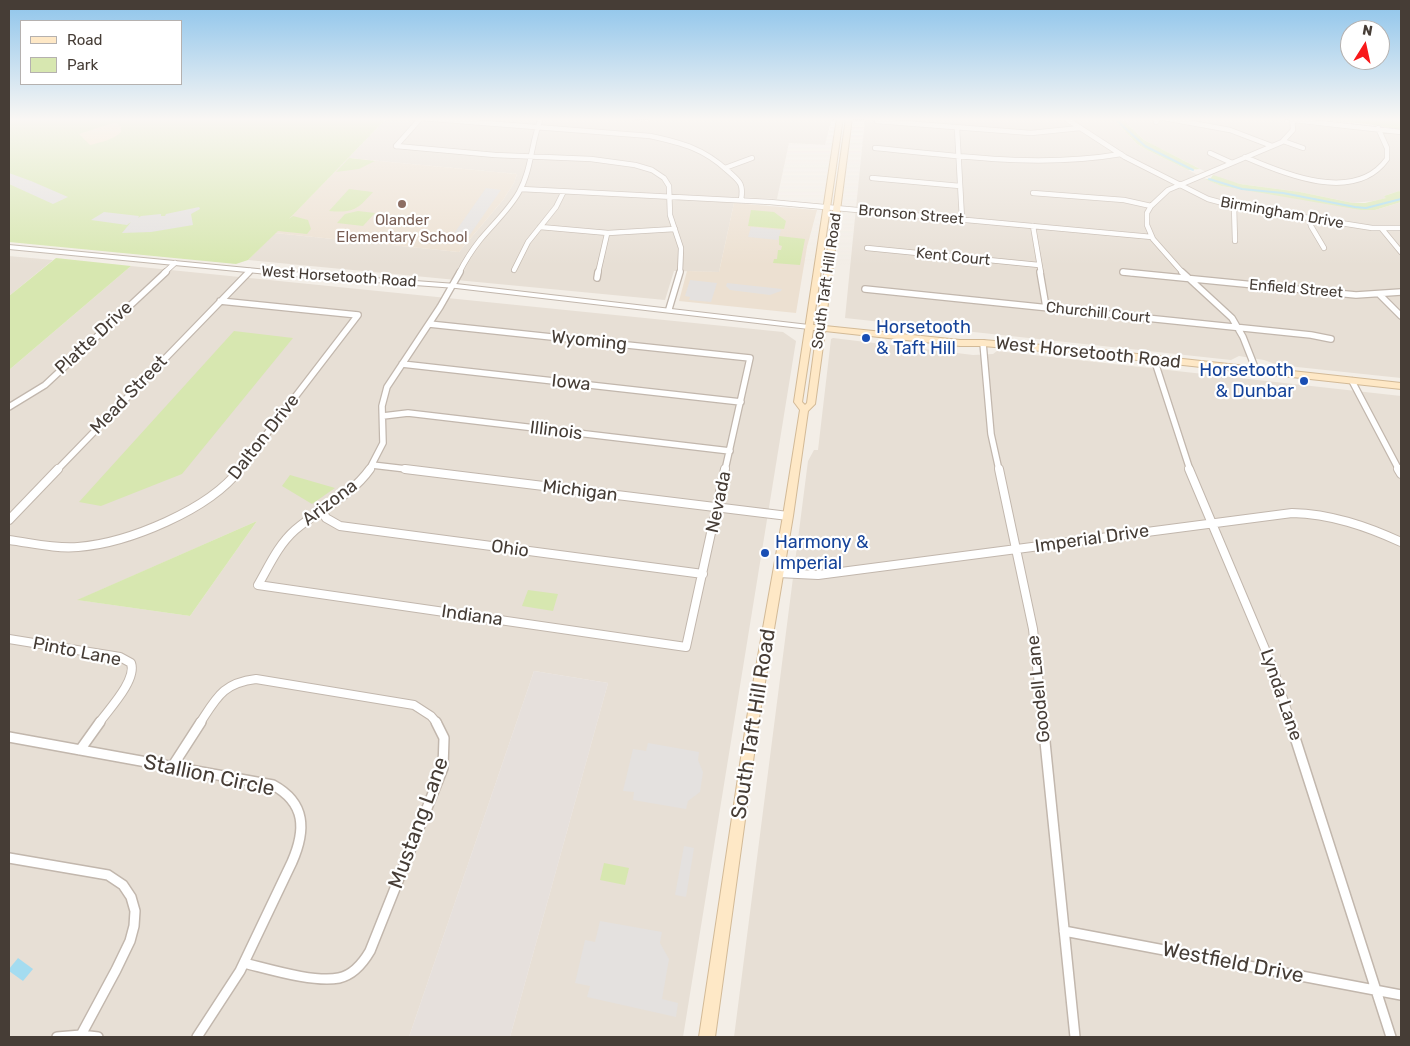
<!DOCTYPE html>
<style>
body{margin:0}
#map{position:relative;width:1410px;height:1046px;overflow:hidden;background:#f3eee7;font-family:Rubik,sans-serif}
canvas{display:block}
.frame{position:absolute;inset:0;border:10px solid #463d36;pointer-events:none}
.legend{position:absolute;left:20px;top:20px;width:162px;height:65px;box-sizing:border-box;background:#fff;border:1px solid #b5b1af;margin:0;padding:6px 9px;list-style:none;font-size:15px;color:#463d36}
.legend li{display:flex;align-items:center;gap:10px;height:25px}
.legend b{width:25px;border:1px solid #b5b1af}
.north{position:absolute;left:1340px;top:20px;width:50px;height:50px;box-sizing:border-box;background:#fff;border:1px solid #b5b1af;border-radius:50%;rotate:10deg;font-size:14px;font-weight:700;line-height:20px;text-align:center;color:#463d36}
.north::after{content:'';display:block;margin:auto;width:18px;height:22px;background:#f8191a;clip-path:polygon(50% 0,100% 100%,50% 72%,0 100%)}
</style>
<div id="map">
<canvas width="1410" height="1046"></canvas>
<div class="frame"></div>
<ul class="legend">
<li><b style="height:6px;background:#fee8c6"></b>Road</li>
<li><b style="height:14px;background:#d7e7b0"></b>Park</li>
</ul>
<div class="north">N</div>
</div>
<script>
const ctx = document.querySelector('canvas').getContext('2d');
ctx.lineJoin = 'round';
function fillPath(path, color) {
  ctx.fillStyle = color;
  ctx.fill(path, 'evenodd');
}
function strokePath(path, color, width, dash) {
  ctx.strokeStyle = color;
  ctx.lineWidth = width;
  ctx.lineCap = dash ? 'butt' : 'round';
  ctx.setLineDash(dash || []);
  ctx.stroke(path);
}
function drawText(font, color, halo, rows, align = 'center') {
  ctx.font = font + ' Rubik,sans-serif';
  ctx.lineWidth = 4.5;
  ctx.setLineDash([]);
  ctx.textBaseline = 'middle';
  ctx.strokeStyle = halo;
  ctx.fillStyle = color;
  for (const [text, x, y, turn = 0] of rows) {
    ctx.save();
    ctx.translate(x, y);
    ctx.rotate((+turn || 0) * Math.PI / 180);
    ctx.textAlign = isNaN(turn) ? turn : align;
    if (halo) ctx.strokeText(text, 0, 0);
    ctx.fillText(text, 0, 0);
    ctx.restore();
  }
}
const residential = new Path2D(`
 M 387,118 L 615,118 L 649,121 L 650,118 L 832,118 L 825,145 L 789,143 L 777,199 L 734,197 L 734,203 L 719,272 L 674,271 L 665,300 L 248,260 L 275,233 L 459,252 L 503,200 L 514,183 L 517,174 L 348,158 Z
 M 865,118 L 1108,118 L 1116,122 L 1137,144 L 1147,150 L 1221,186 L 1375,210 L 1401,202 L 1401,378 L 1278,365 L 1264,360 L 1239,356 L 1231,360 L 845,318 Z
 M 1121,118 L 1283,118 L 1284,121 L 1309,125 L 1367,130 L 1401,135 L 1401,192 L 1399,191 L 1384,196 L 1387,198 L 1373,201 L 1353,203 L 1300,192 L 1240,184 L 1222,180 L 1153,145 L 1144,140 Z
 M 9,256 L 53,260 L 9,296 Z
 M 131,266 L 783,332 L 796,341 L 683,1037 L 510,1037 L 608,683 L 534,671 L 409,1037 L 9,1037 L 9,370 ZM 257,521 L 190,616 L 78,600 Z
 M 833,338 L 973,355 L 993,354 L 997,351 L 1401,396 L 1401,1037 L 734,1037 L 808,461 L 814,450 L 818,450 L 831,339 Z`);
const industrial = new Path2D(`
 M 534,671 L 608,683 L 510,1037 L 409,1037 Z`);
const education = new Path2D(`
 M 348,158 L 517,174 L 514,183 L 503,200 L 459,252 L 275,233 Z
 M 734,203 L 817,210 L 807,247 L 796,313 L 679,301 L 687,271 L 719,272 Z`);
const green = new Path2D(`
 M 9,118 L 387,118 L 289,219 L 293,216 L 308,220 L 311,229 L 307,234 L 278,231 L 248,260 L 236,264 L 9,242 Z
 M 1108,118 L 1121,118 L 1144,140 L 1200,169 L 1188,170 L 1147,150 L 1137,144 L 1116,122 Z
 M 1299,118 L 1401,118 L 1401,130 L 1367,124 Z
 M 349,158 L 375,161 L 359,169 L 336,172 Z
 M 1213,175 L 1240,184 L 1300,192 L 1353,203 L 1365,203 L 1386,198 L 1384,196 L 1399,191 L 1401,192 L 1401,202 L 1375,210 L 1361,210 L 1221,186 L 1205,179 L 1210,179 Z
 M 349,189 L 373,192 C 357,210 353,213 329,211 Z
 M 751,210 L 774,212 L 786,221 L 784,229 L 748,226 Z
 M 358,211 L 375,213 L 363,226 L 337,223 L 345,214 Z
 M 779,236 L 805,239 L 800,265 L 773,263 L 774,259 L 777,259 L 778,250 L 781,250 L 782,246 L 779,245 Z
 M 56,258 L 131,266 L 9,370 L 9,296 Z
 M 234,331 L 293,338 L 182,474 L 101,506 L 79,502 Z
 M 290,475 L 335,488 L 312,504 L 282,486 Z
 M 257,521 L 190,616 L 77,600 Z
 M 528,590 L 558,594 L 553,611 L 522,606 Z
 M 604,863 L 629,868 L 625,885 L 600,880 Z`);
const sand = new Path2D(`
 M 116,122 L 121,127 L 121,132 C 113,140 101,142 90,145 L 79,134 Z`);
const parking = new Path2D(`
 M 9,173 L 31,181 L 68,197 L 53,204 L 9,184 Z
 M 486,188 L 501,190 L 469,236 L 453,235 Z
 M 199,207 L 200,209 L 191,214 L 193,225 L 151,232 L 122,233 L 131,222 L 127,225 L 91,220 L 104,212 L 139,216 L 138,218 L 141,216 L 161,214 L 161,216 L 165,216 L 166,214 Z
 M 751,227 L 781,230 L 778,240 L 748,237 Z
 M 690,280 L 717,283 L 711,302 L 689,300 L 690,297 L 685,296 Z
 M 727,283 L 782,289 L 781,291 L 770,295 L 730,290 L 726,286 Z
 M 648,743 L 699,752 L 698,760 L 703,772 L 700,792 L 688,801 L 686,809 L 633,800 L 634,792 L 623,791 L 633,749 L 646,751 Z
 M 684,846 L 694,848 L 686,897 L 675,895 Z
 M 600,921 L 662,932 L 660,943 L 669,959 L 662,999 L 678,1003 L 676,1017 L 587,997 L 590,986 L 575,983 L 585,940 L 595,942 Z`);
const water = new Path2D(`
 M 18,958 L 33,969 L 23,981 L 9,971 L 9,969 Z`);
const stream = new Path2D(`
 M 1114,118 L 1145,146 L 1193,170
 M 1209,179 L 1242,189 L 1283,193 L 1355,207 L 1366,208 L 1401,199`);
const minorFar3 = new Path2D(`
 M 1065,118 L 1125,157 L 1208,199 L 1234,206 L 1372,228 L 1401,228
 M 1164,118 L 1230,130 L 1272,146
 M 1293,120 L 1401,132
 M 877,121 L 1031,133 L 1080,128
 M 1156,122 L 1159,118
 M 957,128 L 962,219
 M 1283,141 L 1303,148
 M 396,146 L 495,155 L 591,159 L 635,165 L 652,170 L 664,178 L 669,186 L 670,215 L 681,248 L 680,273
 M 396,146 L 421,118 L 650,136 C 682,143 703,148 728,171 C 739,181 744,183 741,200
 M 875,148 C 957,156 1039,168 1121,154
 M 1210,153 L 1232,163
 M 1245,157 C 1284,174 1355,204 1387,159 L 1387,148 L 1378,128
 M 725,168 L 752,158
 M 872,178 L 960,186
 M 521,189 L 770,202 L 1152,237
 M 1033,193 L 1124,200 L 1151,206
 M 1234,206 L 1235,241
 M 1309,218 L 1311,226 L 1324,248
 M 1033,226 L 1041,273
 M 540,227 L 608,233 L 675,229
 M 1382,229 L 1401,252
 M 867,248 L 1039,265
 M 514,270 L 528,242 L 556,207 L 563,193
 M 1123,272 L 1132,273
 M 164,273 L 175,263
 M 248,273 L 250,271
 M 459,273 C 465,261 472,250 480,240 C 493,224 509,210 519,192 C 532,169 531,142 541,118
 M 598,273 L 607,234
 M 1183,273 L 1153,239 L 1147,225 L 1147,213 L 1151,206 L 1168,190 L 1282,142 L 1293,130 L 1292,118`);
const minorFar2 = new Path2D(`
 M 1040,272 L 1046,307
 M 1123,272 L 1356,295 L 1401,292
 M 1182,272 L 1232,318 L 1243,337 L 1256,370
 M 597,278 L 598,272
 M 865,289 L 1311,335 L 1331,339
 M 1380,295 L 1401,316
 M 220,301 L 358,315 L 239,470
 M 669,309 L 680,272
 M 429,324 L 750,358 L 725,470
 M 983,343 L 991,434 L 999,470
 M 1154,359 L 1190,470
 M 402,364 L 741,402
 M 1352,381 L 1399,470
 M 9,407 L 45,385 L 166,272
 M 383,416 L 408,413 L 730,451
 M 372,465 L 415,470
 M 57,470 L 249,272
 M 369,470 L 383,443 L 382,406 L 387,387 L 440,307 L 460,272`);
const minorFar1 = new Path2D(`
 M 370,469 C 350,497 320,508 295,530 C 278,545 269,566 258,585 L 686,647 L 725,469
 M 405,469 L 788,516
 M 999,469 L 1033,629 L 1043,723
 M 1189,469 L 1273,668 L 1291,723
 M 1398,469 L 1401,474
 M 323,512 L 326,518 L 340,526 L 703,574
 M 9,520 L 58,469
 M 9,540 C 32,543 55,549 78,547 C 128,543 209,510 240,469
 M 778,573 L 818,575 L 1292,513 C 1331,514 1366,526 1401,542
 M 9,639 L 120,657 L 131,663 C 137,680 109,709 99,723
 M 200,723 C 217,697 223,683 256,679 L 414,705 L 431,716 L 437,723`);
const minor = new Path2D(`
 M 1043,722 L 1075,1037
 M 1290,722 L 1391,1037
 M 9,737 L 273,785 C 306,803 306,830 292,862 L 240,971 L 197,1037
 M 80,750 L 100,722
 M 172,767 L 201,722
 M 9,858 L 108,875 L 123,885 L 131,897 L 135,911 L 134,926 L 130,941 L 116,970 L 81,1035
 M 1064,931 L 1401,995
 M 244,963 C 269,969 314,983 339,978 C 353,975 363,963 370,951 L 443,768 L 444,738 L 436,722
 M 57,1037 L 81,1035 L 98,1037`);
const tertiary = new Path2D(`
 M 9,245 L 278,271 L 456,284 L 809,325 L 812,327 L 809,329 L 456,288 L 278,275 L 9,249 Z`);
const secondary = new Path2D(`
 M 837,118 L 843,118 L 813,325 L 817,325 L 846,118 L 852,118 L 825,326 L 960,340 L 983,340 L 1101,350 L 1401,383 L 1401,389 L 1101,356 L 983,346 L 960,346 L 825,331 L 815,404 L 808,411 L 793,516 L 759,718 L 715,1037 L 699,1037 L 747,718 L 783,516 L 800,410 L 794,402 ZM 813,330 L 817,330 L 807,403 L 805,405 L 802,402 Z`);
const markers = [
 [402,204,5,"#8d6e63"],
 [866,338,5,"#1a4fb4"],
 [1304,381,5,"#1a4fb4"],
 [765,553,5,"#1a4fb4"]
];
const farStreetnames = [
 ["Birmingham Drive",1282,213,10],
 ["Bronson Street",911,215,5],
 ["Kent Court",953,257,6],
 ["West Horsetooth Road",339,277,4],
 ["South Taft Hill Road",827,281,-82],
 ["Enfield Street",1296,289,5],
 ["Churchill Court",1098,313,6]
];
const farEducationnames = [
 ["Olander",402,221],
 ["Elementary School",402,238]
];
const transitNames = [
 ["Horsetooth",876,328],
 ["& Taft Hill",876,349],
 ["Horsetooth",1294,371,"right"],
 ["& Dunbar",1294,392,"right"],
 ["Harmony &",775,543],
 ["Imperial",775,564]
];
const streetNames = [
 ["Platte Drive",94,338,-43],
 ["Wyoming",589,341,6],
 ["West Horsetooth Road",1088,353,6],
 ["Iowa",571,383,6],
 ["Mead Street",129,395,-46],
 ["Illinois",556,431,7],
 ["Dalton Drive",264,437,-52],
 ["Michigan",580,491,7],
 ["Nevada",719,502,-78],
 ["Arizona",330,503,-37],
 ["Imperial Drive",1092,539,-8],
 ["Ohio",510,549,8],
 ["Indiana",472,616,8],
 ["Pinto Lane",77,652,11],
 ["Goodell Lane",1039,689,-96],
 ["Lynda Lane",1281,695,71]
];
const nearStreetnames = [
 ["South Taft Hill Road",754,724,-81],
 ["Stallion Circle",209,776,12],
 ["Mustang Lane",419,823,-70],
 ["Westfield Drive",1233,963,11]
];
fillPath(residential, '#e7dfd5');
fillPath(industrial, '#e6e0dc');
fillPath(education, '#ece0d1');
fillPath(green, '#d7e7b0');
fillPath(sand, '#f7e4c3');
fillPath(parking, '#e4e1df');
fillPath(water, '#a4dcf0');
strokePath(stream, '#a4dcf0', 2);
strokePath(minorFar3, '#c2b7ad', 6);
strokePath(minorFar2, '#c2b7ad', 8);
strokePath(minorFar1, '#c2b7ad', 10);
strokePath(minor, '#c2b7ad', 12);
strokePath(tertiary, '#c2b7ad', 2);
strokePath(secondary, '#d3ba97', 2);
strokePath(minorFar3, '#fff', 4.5);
strokePath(minorFar2, '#fff', 5.5);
strokePath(minorFar1, '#fff', 8);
strokePath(minor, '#fff', 9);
fillPath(tertiary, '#fff');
fillPath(secondary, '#fee8c6');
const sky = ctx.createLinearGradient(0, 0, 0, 265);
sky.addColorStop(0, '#8dc4eb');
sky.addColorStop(0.45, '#faf7f4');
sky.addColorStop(1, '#faf7f400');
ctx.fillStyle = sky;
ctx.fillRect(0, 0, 1410, 265);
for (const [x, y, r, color] of markers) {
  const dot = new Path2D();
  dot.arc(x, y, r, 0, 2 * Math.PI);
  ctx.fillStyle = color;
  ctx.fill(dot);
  strokePath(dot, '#fff', 2);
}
drawText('15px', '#463d36', '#fff', farStreetnames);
drawText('15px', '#785e54', '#fff', farEducationnames);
drawText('18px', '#164399', '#fff', transitNames, 'left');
drawText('18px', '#463d36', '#fff', streetNames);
drawText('21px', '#463d36', '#fff', nearStreetnames);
</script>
